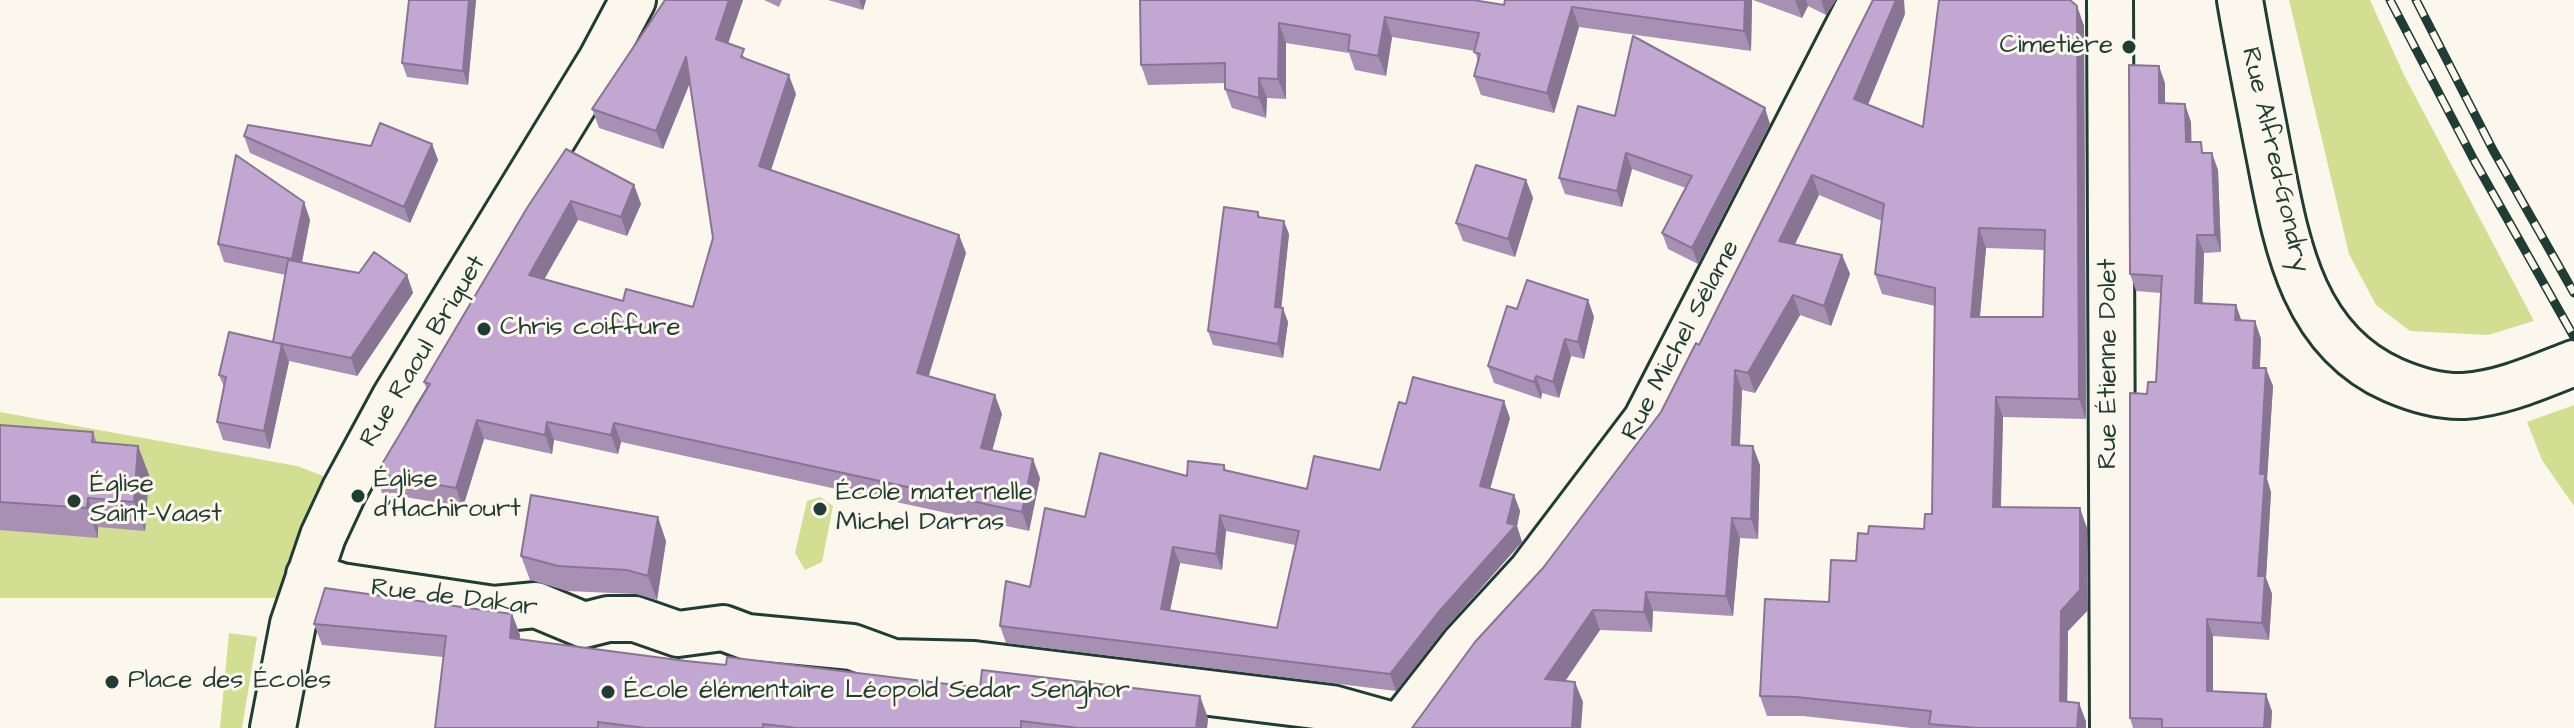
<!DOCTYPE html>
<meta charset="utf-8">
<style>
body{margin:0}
canvas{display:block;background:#fbf7ec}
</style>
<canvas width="2574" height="728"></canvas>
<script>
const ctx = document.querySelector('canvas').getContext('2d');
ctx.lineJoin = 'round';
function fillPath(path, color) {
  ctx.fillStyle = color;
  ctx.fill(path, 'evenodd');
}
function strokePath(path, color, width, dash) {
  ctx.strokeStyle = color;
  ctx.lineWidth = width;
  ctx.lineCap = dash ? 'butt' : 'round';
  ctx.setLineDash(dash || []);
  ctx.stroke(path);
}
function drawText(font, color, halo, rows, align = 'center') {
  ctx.font = font + ' "Architects Daughter",sans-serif';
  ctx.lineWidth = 6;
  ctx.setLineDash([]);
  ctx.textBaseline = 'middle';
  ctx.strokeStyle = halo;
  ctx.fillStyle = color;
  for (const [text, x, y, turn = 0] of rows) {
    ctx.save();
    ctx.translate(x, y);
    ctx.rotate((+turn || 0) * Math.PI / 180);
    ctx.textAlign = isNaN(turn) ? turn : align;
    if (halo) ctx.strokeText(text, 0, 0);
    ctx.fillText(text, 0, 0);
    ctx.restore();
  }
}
const green = new Path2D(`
 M 2289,0 L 2370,0 L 2404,75 L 2534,321 L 2488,335 L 2410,331 L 2376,305 L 2349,254 Z
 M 2574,405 L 2574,506 L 2542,460 L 2527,422 Z
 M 0,412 L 297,466 L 347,485 L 302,598 L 0,598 Z
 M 820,497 L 833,506 L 822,562 L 805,570 L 795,553 L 807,501 Z
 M 229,633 L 257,637 L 242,728 L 220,728 Z`);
const minor = new Path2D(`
 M 2110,0 L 2113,728
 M 2240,0 C 2248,48 2258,96 2267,144 C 2285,234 2298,338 2393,380 C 2416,390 2439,397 2464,396 C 2503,393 2538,377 2574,363
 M 309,575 L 341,586 L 494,609 L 536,605 L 584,625 L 608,619 L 635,619 L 678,634 L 723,628 L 747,637 L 852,647 L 893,662 L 974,664 L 1332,708 L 1400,727
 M 273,728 L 293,624 L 323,536 L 344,491 L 395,397 L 601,60 L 633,0
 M 1399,728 L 1463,646 L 1530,573 L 1646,420 L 1862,0`);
const rail = new Path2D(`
 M 2390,0 L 2474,160 L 2574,337
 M 2416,0 L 2493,150 L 2574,293`);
const wall = new Path2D(`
 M 476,0 L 468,85 L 407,77 L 402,63 Z
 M 665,0 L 743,0 L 728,43 L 747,59 L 796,94 L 771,170 L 959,235 L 966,253 L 928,376 L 1002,414 L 992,450 L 1040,478 L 1029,531 L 621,442 L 618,454 L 554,440 L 552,454 L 484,439 L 463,507 L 382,493 L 376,474 L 427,390 L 424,382 L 527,208 L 634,185 L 641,204 L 627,236 L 578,220 L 544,279 L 623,301 L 693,307 L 713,238 L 690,83 L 663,149 L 599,128 L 592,109 Z
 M 764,0 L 782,0 L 779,7 Z
 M 828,0 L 866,0 L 863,10 Z
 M 1140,0 L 1504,5 L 1505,0 L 1752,0 L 1751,51 L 1579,27 L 1554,113 L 1481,95 L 1474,76 L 1478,62 L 1475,51 L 1392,37 L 1386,76 L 1355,70 L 1349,53 L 1286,43 L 1286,99 L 1267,98 L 1266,118 L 1232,108 L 1225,89 L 1225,83 L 1148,85 L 1141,65 Z
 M 1753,0 L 1836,0 L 1826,15 L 1808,6 L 1802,18 Z
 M 2077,6 L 2084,26 L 2086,419 L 2003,417 L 2001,507 L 2087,528 L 2088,610 L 2068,631 L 2067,702 L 2079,703 L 2086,722 L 2086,728 L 1911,728 L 1803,716 L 1767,716 L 1760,696 L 1829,602 L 1856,561 L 1868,534 L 1924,529 L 1932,514 L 1935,306 L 1882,294 L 1875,274 L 1882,221 L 1819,195 L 1795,244 L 1842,255 L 1850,274 L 1831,326 L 1800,315 L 1755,393 L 1742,390 L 1740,445 L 1760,465 L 1758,539 L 1740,538 L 1733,616 L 1653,611 L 1652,632 L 1600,630 L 1565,681 L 1583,702 L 1412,728 L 1543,568 L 1661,412 L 1699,345 L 1905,14 L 1868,105 L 1923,127 ZM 1986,248 L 2045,250 L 2043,317 L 1980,317 Z
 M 2165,83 L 2165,103 L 2191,122 L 2191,142 L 2205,153 L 2218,170 L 2221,252 L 2204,253 L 2202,303 L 2236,305 L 2241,320 L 2255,321 L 2261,339 L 2260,368 L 2273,386 L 2267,479 L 2271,492 L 2266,578 L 2272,594 L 2269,640 L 2213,636 L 2213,691 L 2272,711 L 2271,728 L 2133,728 L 2130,718 L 2147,394 L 2156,382 L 2161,293 L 2136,291 L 2130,274 Z
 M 1615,116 L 1770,124 L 1698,264 L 1668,249 L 1662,233 L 1686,188 L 1632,169 L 1622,207 L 1565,194 L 1559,178 Z
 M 244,136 L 371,146 L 432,144 L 438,160 L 410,223 L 250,153 Z
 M 1526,180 L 1533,198 L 1515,257 L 1463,241 L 1456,223 Z
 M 304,202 L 310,220 L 302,262 L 359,273 L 407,275 L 413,293 L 357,376 L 289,361 L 270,449 L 223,440 L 217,422 L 224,387 L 219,375 L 273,342 L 286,275 L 224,262 L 218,244 Z
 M 1258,212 L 1260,217 L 1289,234 L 1281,308 L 1288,322 L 1283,358 L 1213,345 L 1208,331 Z
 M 1588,300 L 1594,317 L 1584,359 L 1571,356 L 1559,398 L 1542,393 L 1541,399 L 1494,383 L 1488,366 L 1517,309 Z
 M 1406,404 L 1510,418 L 1490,489 L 1514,495 L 1520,511 L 1517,526 L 1522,542 L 1443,631 L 1396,691 L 1006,643 L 1000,626 L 1030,587 L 1085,517 L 1187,476 L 1224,465 L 1226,470 L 1307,489 L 1380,470 ZM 1226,531 L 1295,545 L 1277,628 L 1170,610 L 1180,563 L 1222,570 Z
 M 0,425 L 93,432 L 97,443 L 138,446 L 149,475 L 145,531 L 98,527 L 98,538 L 0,530 Z
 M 666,541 L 657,600 L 636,594 L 567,591 L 530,580 L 521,556 Z
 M 512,614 L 520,635 L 519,639 L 686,661 L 1208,718 L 1207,728 L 435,728 L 443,657 L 322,645 L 314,624 Z`);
const shadedWall = new Path2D(`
 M 469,0 L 476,0 L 468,85 L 463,71 Z
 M 729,0 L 743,0 L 723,58 L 716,39 Z
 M 859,0 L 866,0 L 863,10 Z
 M 1745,0 L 1752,0 L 1751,51 L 1744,31 Z
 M 1795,0 L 1806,0 L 1808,6 L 1802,18 Z
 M 1821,0 L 1836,0 L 1826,15 Z
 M 1896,0 L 1904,0 L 1905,14 L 1862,119 L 1854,99 Z
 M 2077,6 L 2084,26 L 2086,419 L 2079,399 Z
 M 1572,7 L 1579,27 L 1554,113 L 1547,93 Z
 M 1385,17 L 1392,37 L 1386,76 L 1378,56 Z
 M 1279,23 L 1286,43 L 1286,99 L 1278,79 Z
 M 686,57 L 693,75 L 663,149 L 656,131 Z
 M 2159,66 L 2165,83 L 2165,120 L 2159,103 Z
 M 789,75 L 796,94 L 766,185 L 759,166 Z
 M 1259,78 L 1267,98 L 1266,118 L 1259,98 Z
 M 2185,104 L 2191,122 L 2192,159 L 2186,142 Z
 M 1765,108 L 1770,124 L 1698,264 L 1692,248 Z
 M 432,144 L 438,160 L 410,223 L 404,207 Z
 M 1626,153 L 1632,169 L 1622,207 L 1617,191 Z
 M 2212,153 L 2218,170 L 2221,252 L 2215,235 Z
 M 1812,175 L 1819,195 L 1787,260 L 1779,241 Z
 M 1526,180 L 1533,198 L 1515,257 L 1508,239 Z
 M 634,185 L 641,204 L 627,236 L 621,217 Z
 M 571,201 L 578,220 L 536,294 L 529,275 Z
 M 304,202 L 310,220 L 299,277 L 292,259 Z
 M 1284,221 L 1289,234 L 1280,321 L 1275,307 Z
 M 1979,228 L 1986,248 L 1978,336 L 1971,317 Z
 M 959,235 L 966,253 L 924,392 L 917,373 Z
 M 2197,235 L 2204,253 L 2202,320 L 2195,303 Z
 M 1842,255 L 1850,274 L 1831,326 L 1824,306 Z
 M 407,275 L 413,293 L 357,376 L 351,358 Z
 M 1793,295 L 1800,315 L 1755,393 L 1748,373 Z
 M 1588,300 L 1594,317 L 1584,359 L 1578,342 Z
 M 2236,305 L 2242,322 L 2235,320 Z
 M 1283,308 L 1288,322 L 1283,358 L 1278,344 Z
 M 2255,321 L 2261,339 L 2259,385 L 2253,368 Z
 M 1565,339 L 1571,356 L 1559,398 L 1553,382 Z
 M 282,344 L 289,362 L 270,449 L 264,431 Z
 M 2266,368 L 2273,386 L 2267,479 L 2271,492 L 2266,578 L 2272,594 L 2269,640 L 2262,623 L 2258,576 L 2260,474 Z
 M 1735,370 L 1742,390 L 1739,464 L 1732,445 Z
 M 1536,376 L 1542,393 L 1541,399 L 1534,382 Z
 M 995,395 L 1002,414 L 988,467 L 981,448 Z
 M 1996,397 L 2003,417 L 2000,526 L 1993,507 Z
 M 1504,401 L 1510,418 L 1486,503 L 1480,486 Z
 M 477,420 L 484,439 L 463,507 L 456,488 Z
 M 547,422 L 554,440 L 552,454 L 545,435 Z
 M 614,423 L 621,442 L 618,454 L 611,435 Z
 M 138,446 L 149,475 L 145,531 L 134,502 Z
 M 1753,446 L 1760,465 L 1758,539 L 1751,519 Z
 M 1033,459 L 1040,478 L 1029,531 L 1022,512 Z
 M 1514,495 L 1520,511 L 1517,526 L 1522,542 L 1443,631 L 1396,691 L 1390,674 L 1507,523 Z
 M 88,498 L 98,527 L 98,538 L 87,508 Z
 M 2080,508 L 2087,528 L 2088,610 L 2068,631 L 2067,721 L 2060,701 L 2061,611 Z
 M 1220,515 L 1226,531 L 1222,570 L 1216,554 Z
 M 658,517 L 666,541 L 657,600 L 648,576 Z
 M 1732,518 L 1740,538 L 1733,616 L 1726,596 Z
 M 1173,547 L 1180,563 L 1167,625 L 1161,609 Z
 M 1646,592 L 1653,611 L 1652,632 L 1644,612 Z
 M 1593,610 L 1600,630 L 1553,699 L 1545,679 Z
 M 512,614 L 520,635 L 518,660 L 510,638 Z
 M 2207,619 L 2213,636 L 2213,708 L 2207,691 Z
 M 1575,682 L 1583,702 L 1581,728 L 1572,728 Z
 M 2266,694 L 2272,711 L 2271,728 L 2264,728 Z
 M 1200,696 L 1208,718 L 1207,728 L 1196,728 Z
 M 2079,703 L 2086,722 L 2086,728 L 2077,728 Z`);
const building = new Path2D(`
 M 409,0 L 469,0 L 463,71 L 402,63 Z
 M 665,0 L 729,0 L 716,39 L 744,49 L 741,57 L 789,75 L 759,166 L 959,235 L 917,373 L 995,395 L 981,448 L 1033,459 L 1022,512 L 614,423 L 611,435 L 547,422 L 545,435 L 477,420 L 456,488 L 376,474 L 430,384 L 424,382 L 527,208 L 566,149 L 634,185 L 621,217 L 571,201 L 529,275 L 623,301 L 626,289 L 693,307 L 713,238 L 686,57 L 656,131 L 592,109 Z
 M 1140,0 L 1473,0 L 1504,5 L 1505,0 L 1745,0 L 1744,31 L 1572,7 L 1547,93 L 1474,76 L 1480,54 L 1474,52 L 1479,33 L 1385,17 L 1378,56 L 1348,50 L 1350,35 L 1279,23 L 1278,79 L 1259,78 L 1259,98 L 1225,89 L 1225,63 L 1141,65 Z
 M 1873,0 L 1896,0 L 1854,99 L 1923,127 L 1939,0 L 2070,0 L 2077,6 L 2079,399 L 1996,397 L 1993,507 L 2080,508 L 2080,590 L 2061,611 L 2060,701 L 2079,703 L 2077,728 L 1978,728 L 1929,724 L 1931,711 L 1796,697 L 1760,696 L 1765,599 L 1829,602 L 1831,560 L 1856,561 L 1858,533 L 1868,534 L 1869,526 L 1924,529 L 1925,514 L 1932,514 L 1935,288 L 1875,274 L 1884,204 L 1812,175 L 1779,241 L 1842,255 L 1824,306 L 1793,295 L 1748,373 L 1735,370 L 1732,445 L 1753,446 L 1751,519 L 1732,518 L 1726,596 L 1646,592 L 1644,612 L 1593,610 L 1545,679 L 1575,682 L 1572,728 L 1412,728 L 1475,642 L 1543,568 L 1661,412 L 1696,343 L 1699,345 ZM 1979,228 L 2045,230 L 2043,317 L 1971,317 Z
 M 1633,36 L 1765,108 L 1692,248 L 1662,233 L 1692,176 L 1626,153 L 1617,191 L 1559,178 L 1578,106 L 1615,116 Z
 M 2129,65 L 2159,66 L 2159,103 L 2185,104 L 2186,142 L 2201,142 L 2202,153 L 2212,153 L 2215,235 L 2197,235 L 2195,303 L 2236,305 L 2235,320 L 2255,321 L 2253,368 L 2266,368 L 2260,474 L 2265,474 L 2258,576 L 2265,576 L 2262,623 L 2207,619 L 2207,691 L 2266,694 L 2264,728 L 2162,728 L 2162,719 L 2130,718 L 2130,393 L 2147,394 L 2148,382 L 2156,382 L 2162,276 L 2130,274 Z
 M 380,123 L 432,144 L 404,207 L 244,136 L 248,125 L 371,146 Z
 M 236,155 L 304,202 L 292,259 L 218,244 Z
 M 1476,165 L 1526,180 L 1508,239 L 1456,223 Z
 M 1224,207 L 1258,212 L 1258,217 L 1284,221 L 1275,307 L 1283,308 L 1278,344 L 1208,331 Z
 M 374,252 L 407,275 L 351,358 L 273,342 L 288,260 L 359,273 Z
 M 1527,280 L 1588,300 L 1578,342 L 1565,339 L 1553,382 L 1536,376 L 1534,382 L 1488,366 L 1507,306 L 1517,309 Z
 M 229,332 L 282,344 L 264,431 L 217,422 L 226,377 L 219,375 Z
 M 1413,377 L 1504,401 L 1480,486 L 1514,495 L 1507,523 L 1516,525 L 1437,614 L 1390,674 L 1000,626 L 1006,581 L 1030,587 L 1045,508 L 1085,517 L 1100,453 L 1187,476 L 1188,461 L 1224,465 L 1224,470 L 1307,489 L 1314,456 L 1380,470 L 1399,402 L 1406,404 ZM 1220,515 L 1299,531 L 1277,628 L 1161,609 L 1173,547 L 1216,554 Z
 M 0,425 L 93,432 L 92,442 L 138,446 L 134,502 L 88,498 L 87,508 L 0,502 Z
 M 531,495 L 658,517 L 648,576 L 627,570 L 558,566 L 521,556 Z
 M 325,588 L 512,614 L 510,638 L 686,661 L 726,665 L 727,657 L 980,688 L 982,670 L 1200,696 L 1196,728 L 1078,728 L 1021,721 L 1021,728 L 797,728 L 763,724 L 763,728 L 645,728 L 598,722 L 598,728 L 435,728 L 446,636 L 314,624 Z`);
const markers = [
 [2129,47,8,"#1f3d34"],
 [484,329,8,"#1f3d34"],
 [358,496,8,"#1f3d34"],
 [74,501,8,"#1f3d34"],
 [820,509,8,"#1f3d34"],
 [112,682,8,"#1f3d34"],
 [608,692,8,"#1f3d34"]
];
const poiNames = [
 ["Cimetière",2113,47,"right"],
 ["Chris coiffure",500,329],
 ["Église",374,481],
 ["d'Hachirourt",374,511],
 ["Église",90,486],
 ["Saint-Vaast",90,516],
 ["École maternelle",836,494],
 ["Michel Darras",836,524],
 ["Place des Écoles",128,682],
 ["École élémentaire Léopold Sedar Senghor",624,692]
];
const streetNames = [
 ["Rue Alfred-Gondry",2274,160,77],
 ["Rue Michel Sélame",1682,341,-62],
 ["Rue Raoul Briquet",424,352,-59],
 ["Rue Étienne Dolet",2110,364,-90],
 ["Rue de Dakar",454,599,7]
];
fillPath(green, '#d2de91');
strokePath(minor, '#1f3d34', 50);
strokePath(minor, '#fbf7ec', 44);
strokePath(rail, '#1f3d34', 9);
strokePath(rail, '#fbf7ec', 6, [18]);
fillPath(wall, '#a890b5');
fillPath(shadedWall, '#887594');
fillPath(building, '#c3a7d3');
strokePath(building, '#887594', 2);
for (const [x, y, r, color] of markers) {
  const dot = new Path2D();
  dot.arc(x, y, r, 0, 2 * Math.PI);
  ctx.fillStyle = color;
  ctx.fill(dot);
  strokePath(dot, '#fbf7ec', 3);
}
drawText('26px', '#1f3d34', '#fbf7ec', poiNames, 'left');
drawText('26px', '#1f3d34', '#fbf7ec', streetNames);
</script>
